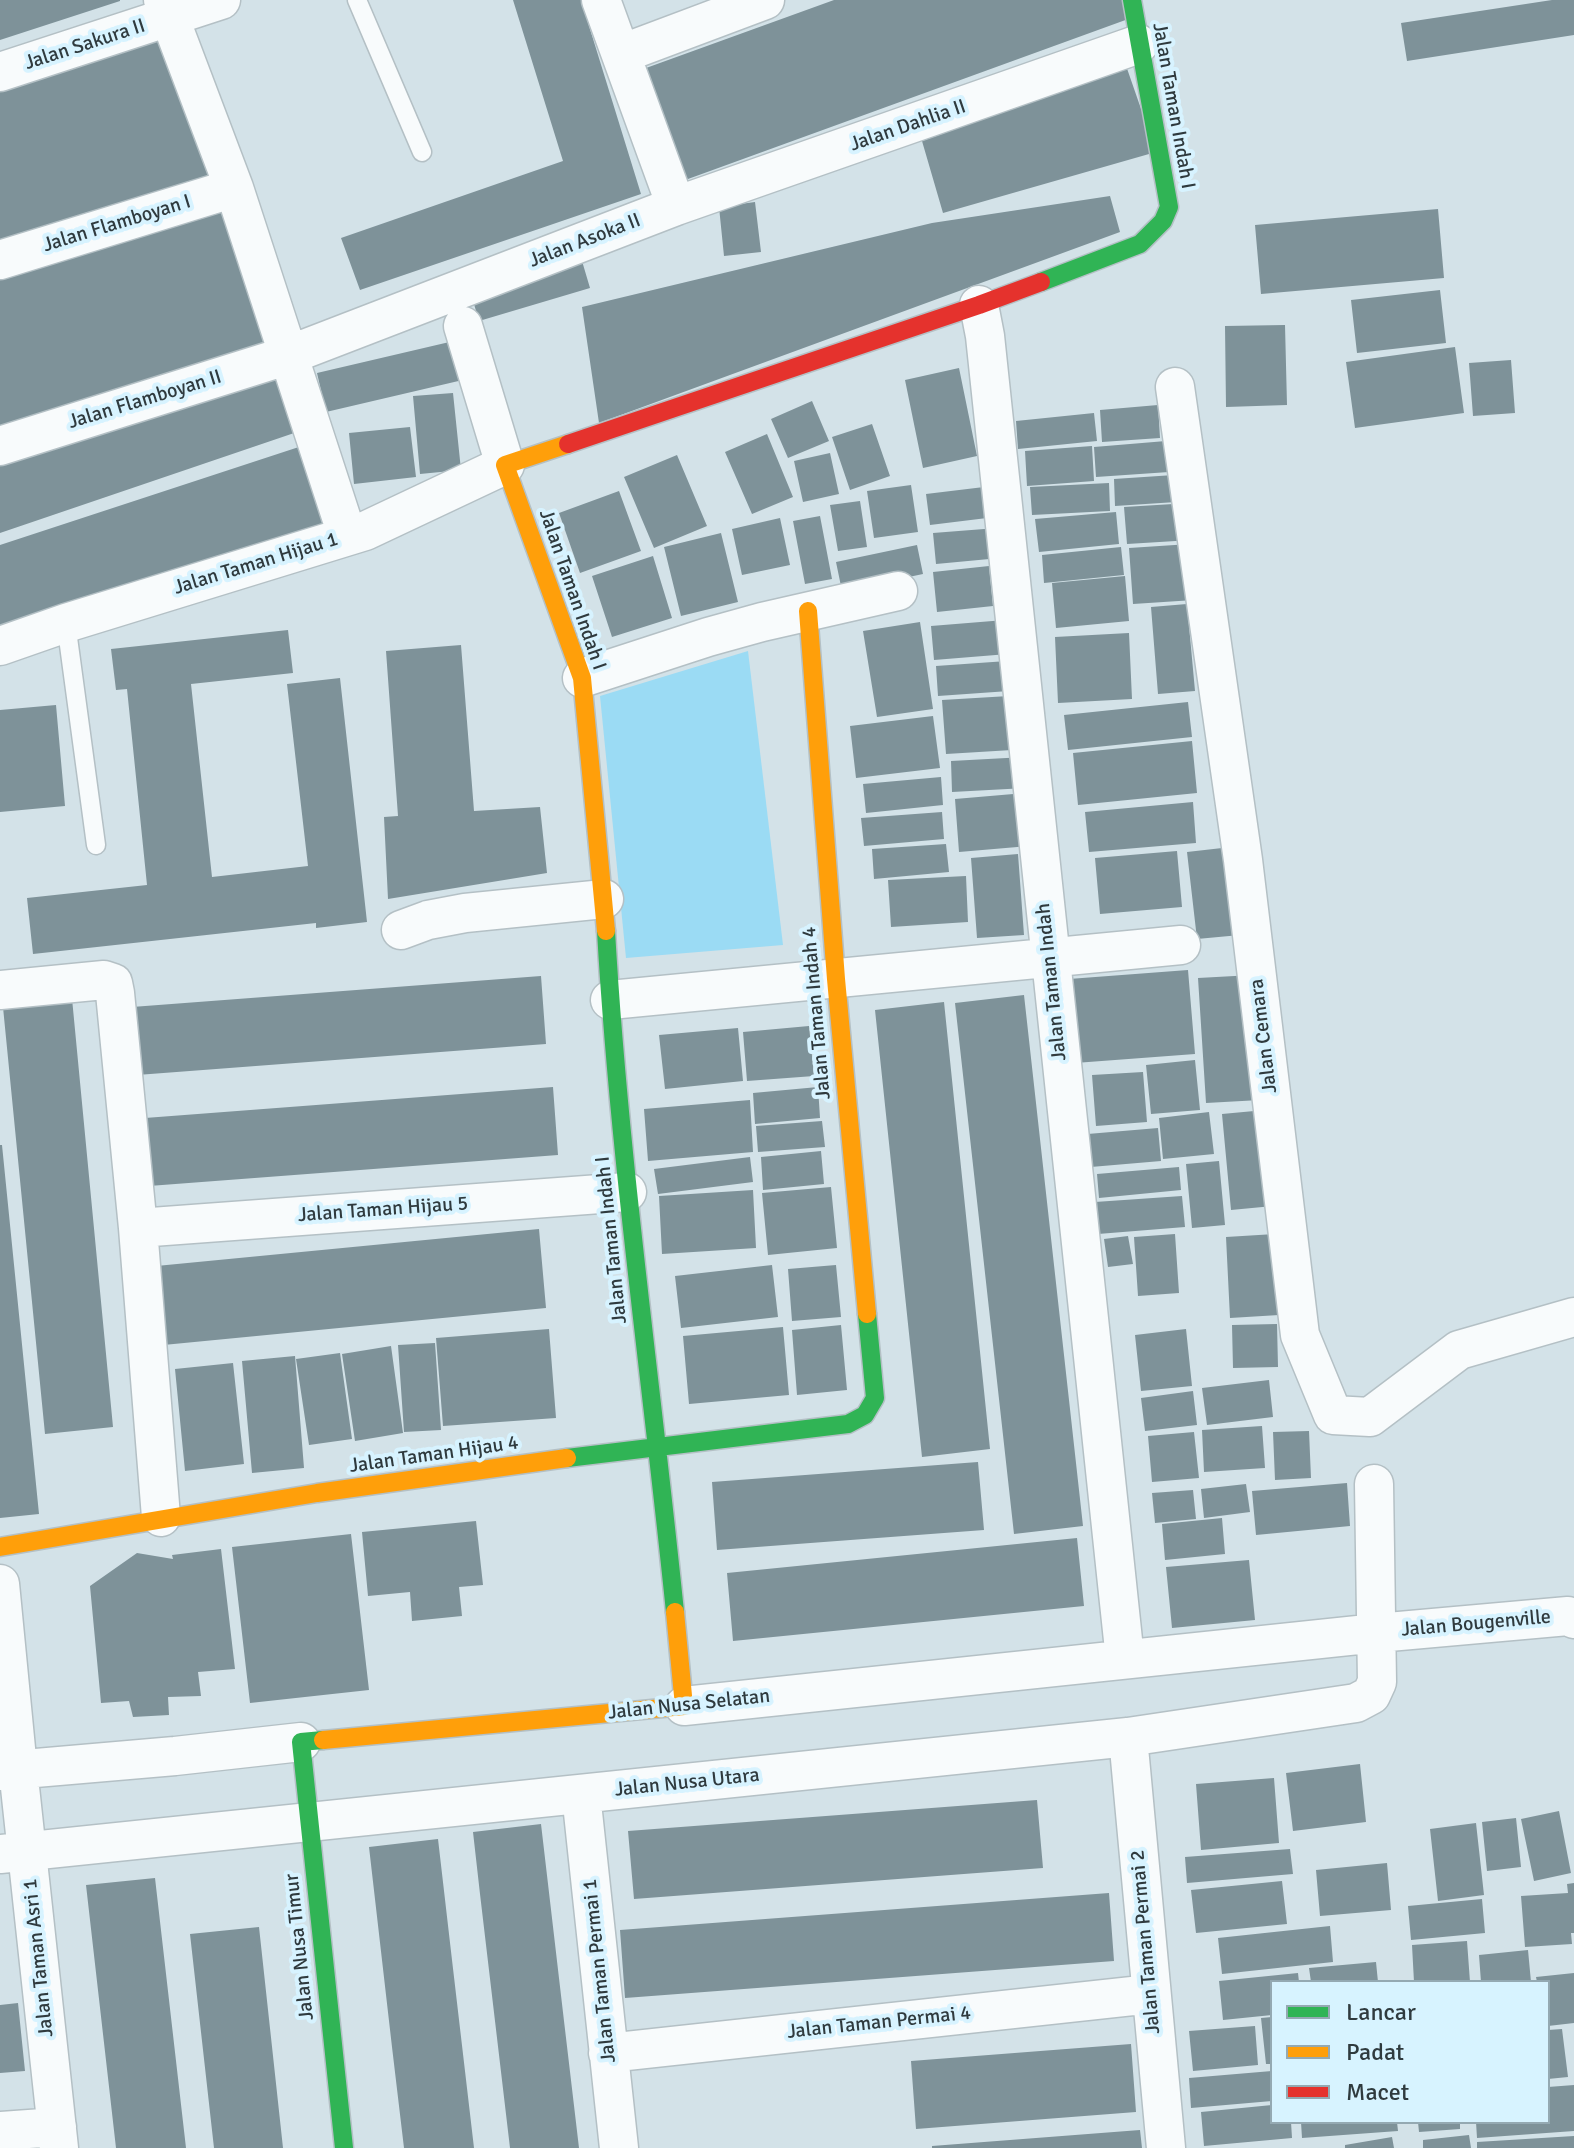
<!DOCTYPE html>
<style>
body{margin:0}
#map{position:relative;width:1574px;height:2148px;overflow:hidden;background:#d3e2e8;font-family:Signika,sans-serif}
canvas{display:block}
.legend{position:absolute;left:1270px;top:1980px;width:280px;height:144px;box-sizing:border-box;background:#d7f3ff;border:2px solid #94a9b2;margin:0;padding:10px 14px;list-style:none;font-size:24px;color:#2f3a3e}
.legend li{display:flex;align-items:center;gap:16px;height:40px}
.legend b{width:40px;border:2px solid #94a9b2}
</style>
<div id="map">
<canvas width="1574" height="2148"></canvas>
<ul class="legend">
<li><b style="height:10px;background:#30b455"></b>Lancar</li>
<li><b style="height:10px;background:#ff9f0a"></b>Padat</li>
<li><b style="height:10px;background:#e5322d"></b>Macet</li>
</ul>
</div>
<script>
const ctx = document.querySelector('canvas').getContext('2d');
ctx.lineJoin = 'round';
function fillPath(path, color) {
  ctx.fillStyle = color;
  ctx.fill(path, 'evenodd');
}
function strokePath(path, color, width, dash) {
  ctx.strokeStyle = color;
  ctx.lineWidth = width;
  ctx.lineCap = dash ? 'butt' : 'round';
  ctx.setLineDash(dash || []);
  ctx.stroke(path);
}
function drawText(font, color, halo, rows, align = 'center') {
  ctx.font = font + ' Signika,sans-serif';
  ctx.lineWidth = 8;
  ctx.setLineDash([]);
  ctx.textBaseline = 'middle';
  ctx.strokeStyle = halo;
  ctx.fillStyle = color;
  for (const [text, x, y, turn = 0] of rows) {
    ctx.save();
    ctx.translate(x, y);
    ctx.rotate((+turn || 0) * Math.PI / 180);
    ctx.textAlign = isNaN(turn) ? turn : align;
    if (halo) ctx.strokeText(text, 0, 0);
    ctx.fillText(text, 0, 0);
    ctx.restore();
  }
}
const green = new Path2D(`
 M 748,651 L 783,945 L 626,958 L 600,696 Z`);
const building = new Path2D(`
 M 0,0 L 120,0 L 120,1 L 0,40 Z
 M 513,0 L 581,0 L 641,194 L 360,290 L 341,238 L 563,161 Z
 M 834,0 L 1124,0 L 1131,18 L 677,183 L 635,72 Z
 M 1552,0 L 1574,0 L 1574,35 L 1407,61 L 1401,23 Z
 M 170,34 L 217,178 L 0,248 L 0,88 Z
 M 1123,57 L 1156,152 L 943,213 L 922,141 L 986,118 L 982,108 Z
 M 1110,196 L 1120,232 L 599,423 L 582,307 L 932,223 Z
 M 755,202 L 761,252 L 724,256 L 719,207 Z
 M 229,204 L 272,346 L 0,429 L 0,270 Z
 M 1438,209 L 1444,278 L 1261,294 L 1255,225 Z
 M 582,261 L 590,288 L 479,321 L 471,294 Z
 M 1440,290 L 1446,343 L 1357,353 L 1351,300 Z
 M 1285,325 L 1287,405 L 1226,407 L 1225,326 Z
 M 458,340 L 467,379 L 326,412 L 317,373 Z
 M 1455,347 L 1464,413 L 1355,428 L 1346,362 Z
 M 1511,360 L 1515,413 L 1473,416 L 1469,363 Z
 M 280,363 L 303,430 L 0,533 L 0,457 Z
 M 959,368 L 977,456 L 923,468 L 905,380 Z
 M 453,393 L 461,470 L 420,474 L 413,396 Z
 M 812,401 L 829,441 L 788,458 L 771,419 Z
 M 1158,405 L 1160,438 L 1102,442 L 1100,410 Z
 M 1094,413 L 1097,441 L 1018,449 L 1016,421 Z
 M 872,424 L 890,476 L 850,490 L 832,437 Z
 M 410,427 L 416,477 L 354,484 L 349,433 Z
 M 767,434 L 793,497 L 752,514 L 725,452 Z
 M 1166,441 L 1169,472 L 1096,477 L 1094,447 Z
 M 308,444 L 335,524 L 0,634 L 0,545 Z
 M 1092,446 L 1094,481 L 1027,486 L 1025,451 Z
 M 830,453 L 839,494 L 803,502 L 794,461 Z
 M 677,455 L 707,526 L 654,548 L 624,477 Z
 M 1174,475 L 1176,502 L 1115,506 L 1114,479 Z
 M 1109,483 L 1110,511 L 1032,515 L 1030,487 Z
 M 911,485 L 918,532 L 874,538 L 867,491 Z
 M 984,487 L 987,518 L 930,525 L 926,494 Z
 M 619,491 L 641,551 L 580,573 L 559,513 Z
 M 860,501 L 867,547 L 838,551 L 830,505 Z
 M 1190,503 L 1192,540 L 1127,544 L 1124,507 Z
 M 1116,512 L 1119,544 L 1039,552 L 1035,519 Z
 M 820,516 L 832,579 L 805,584 L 793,521 Z
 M 780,518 L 790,565 L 742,575 L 732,529 Z
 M 997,528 L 1000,558 L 936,564 L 933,533 Z
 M 721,533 L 738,602 L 681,616 L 664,547 Z
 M 1190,544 L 1194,600 L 1133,604 L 1129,548 Z
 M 917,545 L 923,574 L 842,591 L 836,562 Z
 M 1121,547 L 1124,575 L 1044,583 L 1042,555 Z
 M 653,556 L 672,618 L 612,637 L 592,576 Z
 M 989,566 L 993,606 L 937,612 L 933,572 Z
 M 1125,576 L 1129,621 L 1056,628 L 1052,583 Z
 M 1187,604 L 1195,691 L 1158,694 L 1151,607 Z
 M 1005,620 L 1008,654 L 934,660 L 931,626 Z
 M 920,622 L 933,709 L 877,717 L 863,631 Z
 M 288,630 L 293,673 L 191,684 L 212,877 L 308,866 L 287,684 L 340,678 L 367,922 L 316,928 L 316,923 L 33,954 L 27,898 L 147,885 L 127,689 L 116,690 L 111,649 Z
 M 1129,633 L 1132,699 L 1058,703 L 1055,637 Z
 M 461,645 L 474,811 L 540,807 L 547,873 L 388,899 L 384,817 L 398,816 L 386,651 Z
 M 1007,661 L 1009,691 L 938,696 L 936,666 Z
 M 1009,696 L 1012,750 L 946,754 L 942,700 Z
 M 1188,702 L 1192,737 L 1068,750 L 1064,715 Z
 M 56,705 L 65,806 L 0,812 L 0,710 Z
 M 933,716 L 940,768 L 856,778 L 850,726 Z
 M 1192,741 L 1197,793 L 1078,805 L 1073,753 Z
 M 1025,757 L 1026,788 L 952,792 L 951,761 Z
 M 941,777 L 943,805 L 866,813 L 863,784 Z
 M 1025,793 L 1029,846 L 959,852 L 955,799 Z
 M 1193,802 L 1196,843 L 1089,852 L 1085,812 Z
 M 942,812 L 944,839 L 864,846 L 861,818 Z
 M 946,844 L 949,872 L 874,879 L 872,849 Z
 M 1231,847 L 1240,935 L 1197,939 L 1187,852 Z
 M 1177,851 L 1182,907 L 1100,914 L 1095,858 Z
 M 1018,854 L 1024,935 L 977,938 L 971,858 Z
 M 966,876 L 968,922 L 891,927 L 888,880 Z
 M 1188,970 L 1195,1054 L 1075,1063 L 1069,979 Z
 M 1253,975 L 1260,1100 L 1206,1103 L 1198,978 Z
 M 541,976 L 546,1044 L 137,1075 L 132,1007 Z
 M 71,988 L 113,1427 L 45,1434 L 2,997 Z
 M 1024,995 L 1083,1526 L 1014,1534 L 955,1003 Z
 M 944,1002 L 990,1449 L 922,1457 L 875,1010 Z
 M 809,1026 L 814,1076 L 747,1081 L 743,1032 Z
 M 738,1028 L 743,1081 L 665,1089 L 659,1035 Z
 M 1195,1060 L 1200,1110 L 1151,1114 L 1146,1065 Z
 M 1143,1072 L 1147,1122 L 1096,1126 L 1092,1075 Z
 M 553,1087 L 558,1155 L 149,1186 L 145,1118 Z
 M 818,1087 L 820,1118 L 755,1124 L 753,1093 Z
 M 750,1100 L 753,1152 L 648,1161 L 644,1109 Z
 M 1265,1110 L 1273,1206 L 1231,1210 L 1222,1114 Z
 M 1209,1112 L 1214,1154 L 1163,1159 L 1159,1118 Z
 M 822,1121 L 825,1147 L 758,1152 L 756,1126 Z
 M 1158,1128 L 1161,1161 L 1079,1168 L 1076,1135 Z
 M 0,1145 L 2,1145 L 39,1514 L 0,1518 Z
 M 821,1151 L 824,1184 L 763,1190 L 761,1157 Z
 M 750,1157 L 753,1182 L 658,1194 L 654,1169 Z
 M 1219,1161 L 1225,1225 L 1192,1228 L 1186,1164 Z
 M 1179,1167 L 1181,1190 L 1099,1198 L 1097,1174 Z
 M 831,1187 L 837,1248 L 768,1255 L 762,1193 Z
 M 753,1190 L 756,1248 L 662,1254 L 659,1196 Z
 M 1182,1196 L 1185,1227 L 1098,1234 L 1095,1202 Z
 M 539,1229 L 546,1308 L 153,1346 L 146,1267 Z
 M 1175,1234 L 1179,1293 L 1138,1296 L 1134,1237 Z
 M 1275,1234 L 1279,1315 L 1230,1318 L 1226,1237 Z
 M 1128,1236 L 1133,1264 L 1108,1267 L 1104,1239 Z
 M 772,1265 L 778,1317 L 681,1328 L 675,1276 Z
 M 836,1265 L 841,1317 L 792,1321 L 788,1269 Z
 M 1277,1324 L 1278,1367 L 1233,1368 L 1232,1325 Z
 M 841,1325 L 847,1390 L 797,1395 L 792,1330 Z
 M 783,1327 L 789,1395 L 689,1404 L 683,1336 Z
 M 549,1329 L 556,1418 L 443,1426 L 436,1338 Z
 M 1186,1329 L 1192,1386 L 1141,1391 L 1135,1335 Z
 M 435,1343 L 441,1430 L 404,1432 L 398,1345 Z
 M 391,1346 L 403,1433 L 355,1441 L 342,1354 Z
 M 340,1353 L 352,1439 L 309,1445 L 296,1359 Z
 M 295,1356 L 304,1468 L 252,1473 L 242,1361 Z
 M 233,1363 L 244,1464 L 185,1471 L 175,1369 Z
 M 1269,1380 L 1273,1417 L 1207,1425 L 1202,1388 Z
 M 1193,1391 L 1197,1425 L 1145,1431 L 1141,1398 Z
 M 1262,1426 L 1265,1468 L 1204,1472 L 1202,1430 Z
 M 1309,1431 L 1311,1478 L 1275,1480 L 1273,1432 Z
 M 1194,1432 L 1199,1478 L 1152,1482 L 1148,1436 Z
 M 978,1462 L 984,1530 L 717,1550 L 712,1482 Z
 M 1347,1483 L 1350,1526 L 1256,1535 L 1252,1491 Z
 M 1246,1484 L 1250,1512 L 1204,1518 L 1201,1489 Z
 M 1193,1490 L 1196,1519 L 1155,1523 L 1152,1493 Z
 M 1222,1518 L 1225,1554 L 1165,1560 L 1162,1524 Z
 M 476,1521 L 483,1585 L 459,1587 L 462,1616 L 412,1621 L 410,1592 L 368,1596 L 362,1532 Z
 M 351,1534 L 369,1690 L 250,1703 L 232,1547 Z
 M 1077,1538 L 1084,1606 L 733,1641 L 727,1573 Z
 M 221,1549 L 235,1669 L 198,1672 L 201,1696 L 168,1697 L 169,1715 L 133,1717 L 129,1701 L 101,1703 L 90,1586 L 137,1553 L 173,1559 L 172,1555 Z
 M 1249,1560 L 1255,1620 L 1172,1628 L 1166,1567 Z
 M 1360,1764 L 1366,1822 L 1293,1831 L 1286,1773 Z
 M 1274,1778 L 1279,1843 L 1201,1850 L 1196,1784 Z
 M 1037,1800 L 1043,1868 L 634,1899 L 628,1831 Z
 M 1559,1811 L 1571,1873 L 1534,1881 L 1521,1819 Z
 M 1516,1818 L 1521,1867 L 1487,1871 L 1482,1822 Z
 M 1476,1823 L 1484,1895 L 1438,1901 L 1430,1829 Z
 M 541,1824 L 564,2021 L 579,2148 L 510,2148 L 480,1894 L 473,1832 Z
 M 438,1839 L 452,1960 L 474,2148 L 404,2148 L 392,2047 L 369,1847 Z
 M 1290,1849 L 1293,1874 L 1187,1883 L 1185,1857 Z
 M 1387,1863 L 1391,1910 L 1320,1916 L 1316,1870 Z
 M 155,1878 L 186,2148 L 116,2148 L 86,1885 Z
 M 1282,1881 L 1287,1924 L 1196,1933 L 1191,1890 Z
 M 1574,1883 L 1574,1933 L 1571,1933 L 1572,1944 L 1525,1947 L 1521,1896 L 1568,1893 L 1567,1884 Z
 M 1109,1893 L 1114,1961 L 625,1998 L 620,1930 Z
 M 1482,1899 L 1485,1933 L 1411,1940 L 1408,1906 Z
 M 1330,1926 L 1333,1962 L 1222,1974 L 1218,1938 Z
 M 259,1927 L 283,2148 L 214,2148 L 190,1934 Z
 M 1467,1941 L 1470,1982 L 1414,1982 L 1412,1945 Z
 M 1528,1950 L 1531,1982 L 1481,1982 L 1479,1955 Z
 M 1376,1962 L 1378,1982 L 1311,1982 L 1309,1968 Z
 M 1298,1973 L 1299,1982 L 1272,1982 L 1272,2015 L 1223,2020 L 1219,1981 Z
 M 1574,1973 L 1574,2023 L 1548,2026 L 1548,1982 L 1537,1982 L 1536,1977 Z
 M 18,2003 L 25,2071 L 0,2073 L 0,2005 Z
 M 1272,2017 L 1272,2064 L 1266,2064 L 1261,2018 Z
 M 1255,2026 L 1258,2065 L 1193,2071 L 1189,2031 Z
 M 1562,2029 L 1568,2077 L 1548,2079 L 1548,2030 Z
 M 1131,2044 L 1136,2112 L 916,2129 L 911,2061 Z
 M 1272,2071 L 1272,2101 L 1191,2108 L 1189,2078 Z
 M 1574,2085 L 1574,2131 L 1477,2138 L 1476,2122 L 1548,2122 L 1548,2087 Z
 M 1272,2105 L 1272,2122 L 1291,2122 L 1292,2138 L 1204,2146 L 1201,2112 Z
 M 1301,2122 L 1397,2122 L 1398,2131 L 1302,2138 Z
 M 1418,2122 L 1460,2122 L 1460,2129 L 1419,2132 Z
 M 1140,2130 L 1142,2148 L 932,2148 L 932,2146 Z
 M 1469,2135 L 1471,2148 L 1423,2148 L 1423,2140 Z
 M 1574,2136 L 1574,2148 L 1477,2148 L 1477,2142 Z
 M 1392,2137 L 1394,2148 L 1345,2148 L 1345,2145 Z`);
const lane = new Path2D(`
 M 357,0 L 422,152
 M 66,623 L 96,845`);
const street = new Path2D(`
 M 163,0 L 234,188 L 347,535
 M 621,54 L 765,0
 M 0,72 L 221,0
 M 676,206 L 1139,44
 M 0,260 L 234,188
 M 979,305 L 985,336 L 1125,1659
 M 1175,387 L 1243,860 L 1300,1335 L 1333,1415 L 1370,1417 L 1459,1350 L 1574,1317
 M 0,446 L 289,355 L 676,206 L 601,0
 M 0,646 L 66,623 L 365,531 L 505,465 L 463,326
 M 582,678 L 708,637 L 762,622 L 898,591
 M 401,930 L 428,920 L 465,913 L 604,899
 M 0,990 L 104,980 L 113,983 L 115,993 L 138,1228 L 161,1517
 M 610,1000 L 1181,945
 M 138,1228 L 627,1192
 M 0,1584 L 18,1769 L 59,2148
 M 684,1706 L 1377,1633 L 1568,1616 L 1574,1619
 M 1128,1737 L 1166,2148
 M 0,1771 L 175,1756 L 301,1742
 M 581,1794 L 619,2148
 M 0,1854 L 1128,1737 L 1356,1703 L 1371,1695 L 1377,1682 L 1374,1484
 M 608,2053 L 1151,1994
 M 0,2131 L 57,2127`);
const fast = new Path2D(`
 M 1041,282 L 1140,244 L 1163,221 L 1169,207 L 1132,0
 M 606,931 C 619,1159 652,1385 675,1612
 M 567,1458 L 848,1424 L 865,1415 L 875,1398 L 867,1314
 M 323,1740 L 301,1742 L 344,2148`);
const slow = new Path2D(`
 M 568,444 L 505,465 L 582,678 L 606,931
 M 808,611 L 836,979 L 867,1314
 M 0,1547 L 317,1493 L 567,1458
 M 323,1740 L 684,1706 L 675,1612`);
const jam = new Path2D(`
 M 568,444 L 979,305 L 1041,282`);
const streetNames = [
 ["Jalan Sakura II",85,45,-18],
 ["Jalan Taman Indah I",1173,106,80],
 ["Jalan Dahlia II",908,126,-19],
 ["Jalan Flamboyan I",117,224,-17],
 ["Jalan Asoka II",585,241,-21],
 ["Jalan Flamboyan II",145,400,-17],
 ["Jalan Taman Hijau 1",256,564,-17],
 ["Jalan Taman Indah I",572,590,71],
 ["Jalan Taman Indah",1052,982,-96],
 ["Jalan Taman Indah 4",817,1013,-95],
 ["Jalan Cemara",1264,1036,-97],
 ["Jalan Taman Hijau 5",383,1210,-4],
 ["Jalan Taman Indah I",612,1240,-96],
 ["Jalan Taman Hijau 4",434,1455,-8],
 ["Jalan Bougenville",1476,1624,-5],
 ["Jalan Nusa Selatan",689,1705,-6],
 ["Jalan Nusa Utara",687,1783,-6],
 ["Jalan Taman Permai 2",1146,1942,-95],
 ["Jalan Nusa Timur",300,1947,-96],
 ["Jalan Taman Asri 1",39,1958,-96],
 ["Jalan Taman Permai 1",600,1971,-96],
 ["Jalan Taman Permai 4",879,2023,-6]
];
fillPath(green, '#9bdbf4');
fillPath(building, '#7e9299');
strokePath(lane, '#b4c0c5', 21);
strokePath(street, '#b4c0c5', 41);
strokePath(fast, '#b4c0c5', 21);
strokePath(slow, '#b4c0c5', 21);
strokePath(jam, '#b4c0c5', 21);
strokePath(lane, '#f8fbfc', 18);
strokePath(street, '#f8fbfc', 38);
strokePath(fast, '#30b455', 18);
strokePath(slow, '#ff9f0a', 18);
strokePath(jam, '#e5322d', 18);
drawText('20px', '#2f3a3e', '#d7f3ff', streetNames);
</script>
